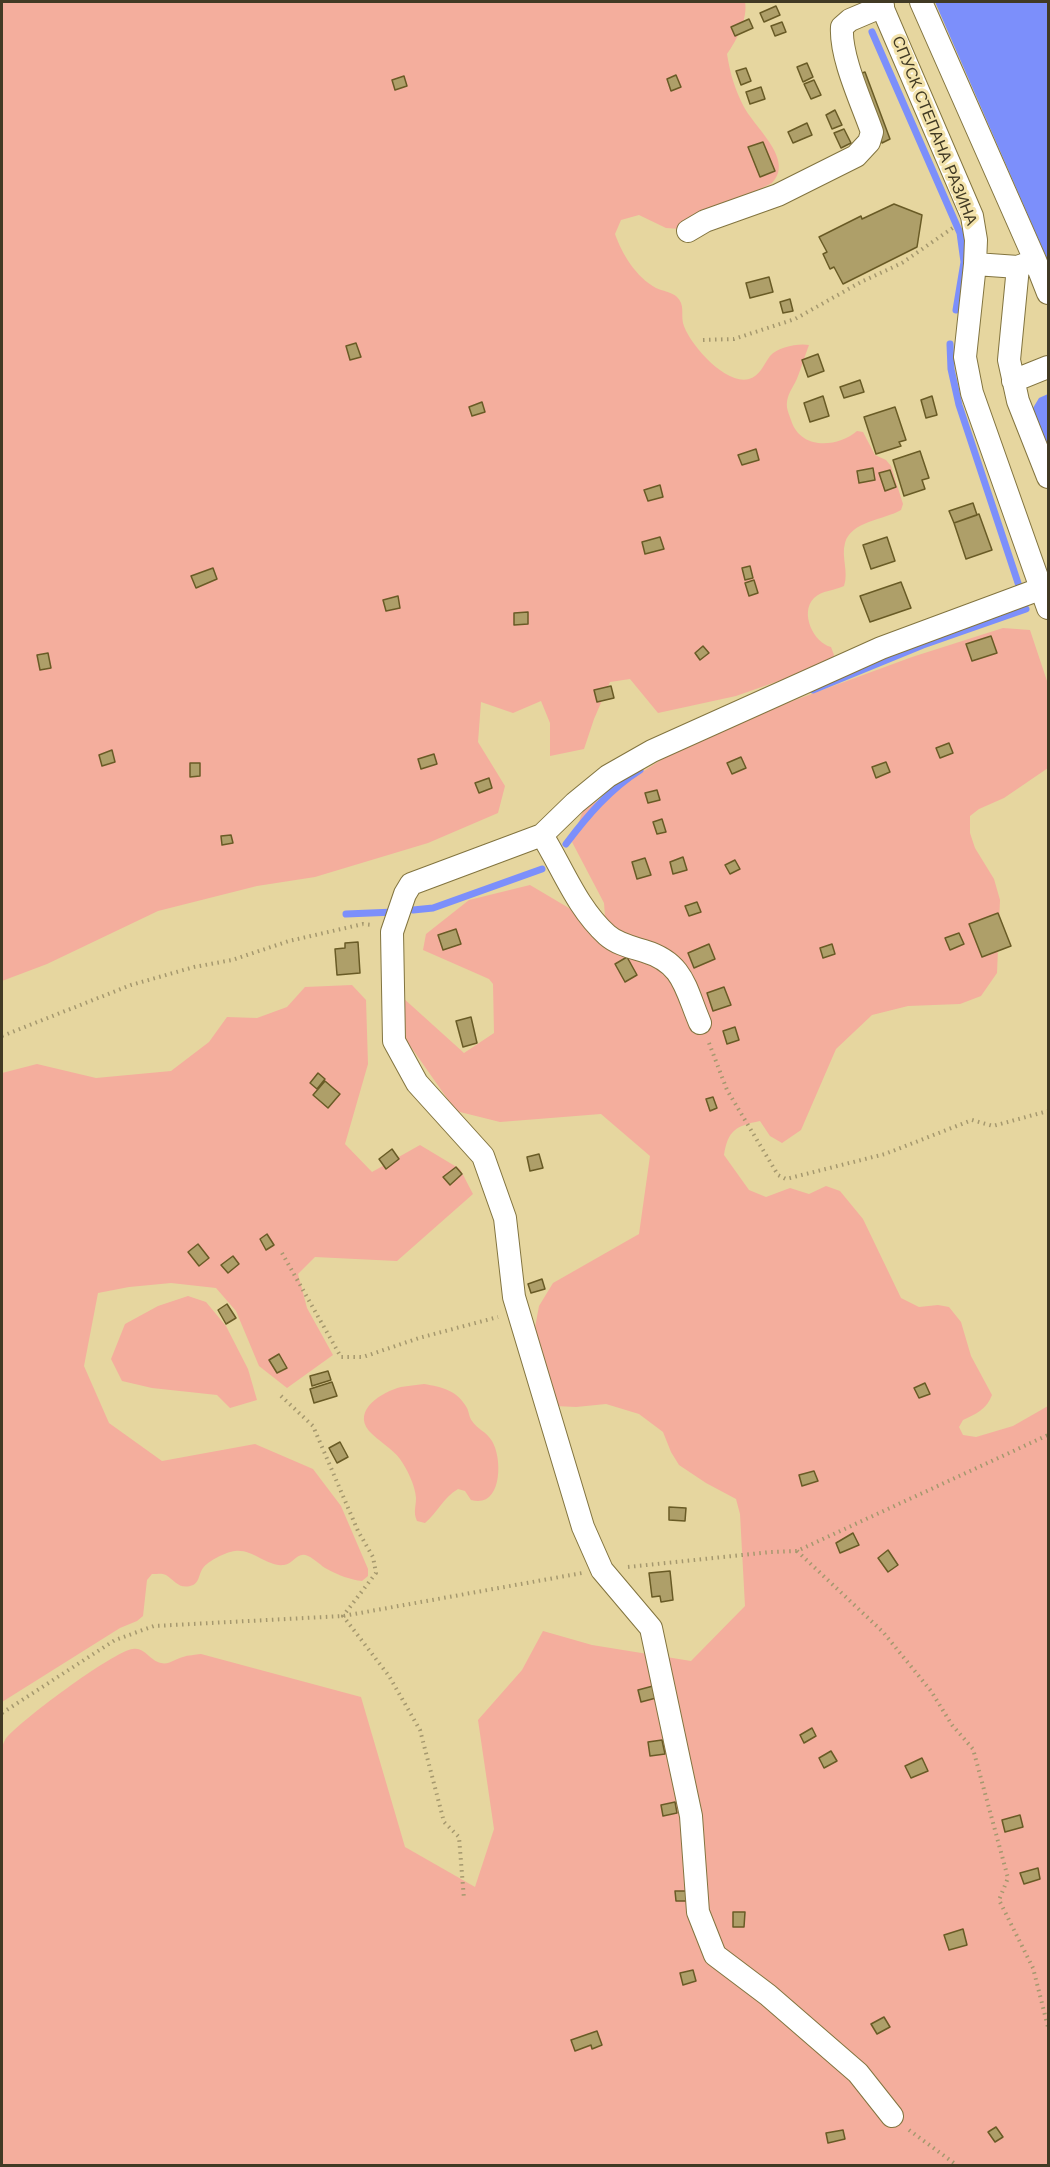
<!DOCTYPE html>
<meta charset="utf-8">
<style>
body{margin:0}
#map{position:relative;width:1050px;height:2167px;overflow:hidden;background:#e6d69f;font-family:Arial,sans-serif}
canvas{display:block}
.frame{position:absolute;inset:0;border:3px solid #413a24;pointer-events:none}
</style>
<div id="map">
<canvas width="1050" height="2167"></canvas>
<div class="frame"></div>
</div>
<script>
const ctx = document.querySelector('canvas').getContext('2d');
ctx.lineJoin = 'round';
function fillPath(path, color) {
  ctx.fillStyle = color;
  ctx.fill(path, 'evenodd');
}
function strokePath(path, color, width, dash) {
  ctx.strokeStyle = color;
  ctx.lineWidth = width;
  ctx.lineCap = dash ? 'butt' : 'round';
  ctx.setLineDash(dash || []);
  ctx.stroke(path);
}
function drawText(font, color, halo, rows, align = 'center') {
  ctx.font = font + ' Arial,sans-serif';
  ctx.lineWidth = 6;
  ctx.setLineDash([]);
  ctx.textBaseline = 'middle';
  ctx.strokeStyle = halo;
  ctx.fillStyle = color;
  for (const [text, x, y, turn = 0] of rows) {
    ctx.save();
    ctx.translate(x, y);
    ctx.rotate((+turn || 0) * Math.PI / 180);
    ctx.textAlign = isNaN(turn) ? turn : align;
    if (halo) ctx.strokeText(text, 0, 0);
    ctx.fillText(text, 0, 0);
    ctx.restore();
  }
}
const green = new Path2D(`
 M 2,2 L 745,2 C 748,18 737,40 727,54 C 730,73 735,90 744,107 C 755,128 795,160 772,183 L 680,229 L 666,228 L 639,215 L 621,220 L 615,234 C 622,254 636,277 656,288 C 662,291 672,292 677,297 C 685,305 681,313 683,323 C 688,343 726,386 749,379 C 760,376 764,364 770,356 C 778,347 798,343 809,345 C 805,355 802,366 798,376 C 795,385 788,392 787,402 C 786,408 789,414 791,420 C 800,450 837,448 857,431 L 863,432 L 875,455 L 886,460 L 891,466 L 903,504 L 901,510 C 884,520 851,521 845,543 C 841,557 849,572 844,586 C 834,591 822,590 814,598 C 799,613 814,643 831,647 L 834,655 L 833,659 L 824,665 L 736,696 L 658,713 L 630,679 L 610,682 L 594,719 L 584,749 L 550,756 L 550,723 L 541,701 L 513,713 L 481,702 L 478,742 L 505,786 L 498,813 L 428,843 L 315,877 L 257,886 L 158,911 L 47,964 L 2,981 Z
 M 1003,628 L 1030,630 L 1048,684 L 1048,768 L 1004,798 L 979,809 L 970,816 L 970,833 L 975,848 L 994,879 L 1000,900 L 997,973 L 981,996 L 960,1004 L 908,1006 L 872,1015 L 836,1049 L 801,1130 L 782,1143 L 770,1136 L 760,1121 C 736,1126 728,1130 724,1155 L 749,1190 L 766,1197 L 790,1188 L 809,1194 L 826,1186 L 840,1191 L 863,1219 L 901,1298 L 919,1307 L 938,1305 L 949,1307 L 961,1322 L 971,1356 L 992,1395 C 987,1409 976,1414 963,1420 L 959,1427 L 963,1435 L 976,1437 L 1013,1426 L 1048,1406 L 1048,2165 L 2,2166 L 2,1749 C 3,1746 3,1743 5,1740 C 15,1724 115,1650 133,1649 C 145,1647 150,1661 161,1663 C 169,1665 175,1659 183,1657 C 188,1655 195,1655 201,1654 L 361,1697 L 405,1847 L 475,1887 L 494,1829 L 478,1720 L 522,1670 L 543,1631 L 592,1645 L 691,1661 L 745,1606 L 740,1514 L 736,1499 L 706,1483 L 679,1465 L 671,1452 L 663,1432 L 639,1414 L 606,1404 L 576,1407 L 555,1406 L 534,1333 L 539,1306 L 553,1283 L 639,1234 L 650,1156 L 601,1114 L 500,1122 L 456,1111 L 406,1040 L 402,997 L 464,1053 L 494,1033 L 493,984 L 489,979 L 423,950 L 426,934 L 469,900 L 530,885 L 606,930 L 604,903 L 572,842 L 583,810 L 667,756 L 787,703 L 912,657 Z
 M 352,985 L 366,1000 L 368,1064 L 345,1144 L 372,1172 L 420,1145 L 460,1169 L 473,1194 L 397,1261 L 315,1257 L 298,1274 L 307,1308 L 333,1355 L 287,1388 L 259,1366 L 236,1311 L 216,1288 L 171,1283 L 129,1287 L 98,1293 L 84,1366 L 109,1423 L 162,1461 L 255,1444 L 313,1469 L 341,1506 L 368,1569 L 368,1576 L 362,1581 C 351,1580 338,1575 327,1569 C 321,1566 315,1559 308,1556 C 297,1551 294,1564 284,1565 C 267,1567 253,1549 235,1551 C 226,1552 208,1561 203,1568 C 198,1575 200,1584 190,1586 C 179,1589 174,1580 166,1575 C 162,1573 157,1574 152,1574 L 147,1580 L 143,1616 L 137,1621 L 120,1628 L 2,1702 L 2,1073 L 37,1064 L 96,1078 L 171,1071 L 209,1042 L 227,1017 L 257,1018 L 287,1007 L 305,987 Z
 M 188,1296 L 206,1302 L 226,1326 L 248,1369 L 257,1400 L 230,1408 L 217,1395 L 152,1388 L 122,1381 L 111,1359 L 125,1324 L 158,1306 Z
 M 424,1384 C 442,1387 457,1390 467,1408 C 469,1412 469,1417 472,1421 C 477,1429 487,1432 492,1441 C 503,1459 502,1509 471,1500 L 465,1491 L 458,1489 C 443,1498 438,1512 425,1523 L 417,1521 C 413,1512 416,1507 416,1498 C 415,1485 407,1469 400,1459 C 392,1448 378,1441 369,1431 C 352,1410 382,1392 401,1387 C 408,1386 416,1385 424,1384 Z`);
const water = new Path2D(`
 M 935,2 L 1048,2 L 1048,261 Z
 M 1048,394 L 1048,451 L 1033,408 L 1039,398 Z`);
const stream = new Path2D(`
 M 872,32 L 960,233 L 964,262 L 956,310
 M 950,344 L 951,369 L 959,405 L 1020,589
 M 813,690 L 923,645 L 1026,609
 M 566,844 C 587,816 610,789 640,770
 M 413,910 L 433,908 L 542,869
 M 346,914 L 395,912`);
const building = new Path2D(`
 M 776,6 L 780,15 L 764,22 L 760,13 Z
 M 749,19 L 753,28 L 735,36 L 731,27 Z
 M 782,22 L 786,32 L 775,36 L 771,26 Z
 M 807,63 L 813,77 L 803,82 L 797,67 Z
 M 746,68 L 751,81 L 741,85 L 736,71 Z
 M 865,72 L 890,139 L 882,143 L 856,75 Z
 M 676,75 L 681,87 L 671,91 L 667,79 Z
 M 404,76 L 407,86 L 395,90 L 392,80 Z
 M 814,80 L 821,95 L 811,99 L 804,84 Z
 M 761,87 L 765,99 L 750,104 L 746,92 Z
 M 835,110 L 842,125 L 832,129 L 826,115 Z
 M 807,123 L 812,135 L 793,143 L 788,132 Z
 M 844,129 L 851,143 L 841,148 L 834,133 Z
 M 763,142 L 775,171 L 760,177 L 748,147 Z
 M 894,204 L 922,215 L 917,247 L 843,284 L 834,267 L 830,269 L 823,254 L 827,252 L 819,237 L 861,216 L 862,219 Z
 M 769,277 L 773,292 L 750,298 L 746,283 Z
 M 790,299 L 793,311 L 783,313 L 780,302 Z
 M 356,343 L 361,357 L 350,360 L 346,346 Z
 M 818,354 L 824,371 L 808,377 L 802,360 Z
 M 860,380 L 864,392 L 844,398 L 840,387 Z
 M 823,396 L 829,416 L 810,422 L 804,403 Z
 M 932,396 L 937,415 L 926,418 L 921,400 Z
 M 482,402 L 485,412 L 472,416 L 469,407 Z
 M 895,407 L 906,440 L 899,442 L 901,446 L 876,454 L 864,417 Z
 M 756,449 L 759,460 L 742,465 L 738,455 Z
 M 920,451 L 929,478 L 922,480 L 925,489 L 904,496 L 893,460 Z
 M 873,468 L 875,480 L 859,483 L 857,471 Z
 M 890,470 L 896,487 L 885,491 L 879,473 Z
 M 660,485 L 663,497 L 648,501 L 644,490 Z
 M 973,503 L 977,515 L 954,523 L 949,511 Z
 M 979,514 L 992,550 L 966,559 L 954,523 Z
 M 660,537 L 664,549 L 645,554 L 642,542 Z
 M 887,537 L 895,561 L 871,569 L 863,545 Z
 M 750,566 L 753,578 L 745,580 L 742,568 Z
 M 213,568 L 217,579 L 196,588 L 191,576 Z
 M 754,580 L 758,593 L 749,596 L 745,583 Z
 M 901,582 L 911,608 L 870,622 L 860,596 Z
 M 398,596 L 400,608 L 386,611 L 383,600 Z
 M 528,612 L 528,624 L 514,625 L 514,613 Z
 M 991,636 L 997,653 L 972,661 L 966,644 Z
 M 703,646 L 709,653 L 700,660 L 695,653 Z
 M 48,653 L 51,668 L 40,670 L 37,655 Z
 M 611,686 L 614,698 L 597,702 L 594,690 Z
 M 949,743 L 953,753 L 940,758 L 936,748 Z
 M 112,750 L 115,762 L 102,766 L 99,755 Z
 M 434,754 L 437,764 L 421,769 L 418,759 Z
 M 741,757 L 746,768 L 732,774 L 727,763 Z
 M 886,762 L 890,772 L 876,778 L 872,767 Z
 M 190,763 L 200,763 L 200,776 L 190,777 Z
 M 489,778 L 492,788 L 479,793 L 475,783 Z
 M 657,790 L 660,800 L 648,803 L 645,793 Z
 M 662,819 L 666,832 L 657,834 L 653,822 Z
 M 231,835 L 233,843 L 222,845 L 221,836 Z
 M 683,857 L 687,870 L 673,874 L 670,862 Z
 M 645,858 L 651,875 L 637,879 L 632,862 Z
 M 735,860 L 740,869 L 730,874 L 725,865 Z
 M 697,902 L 701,912 L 689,916 L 685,906 Z
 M 998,913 L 1011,946 L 982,957 L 969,924 Z
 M 456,929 L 461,944 L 443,950 L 438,935 Z
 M 959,933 L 964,944 L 950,950 L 945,938 Z
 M 358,942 L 360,973 L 337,975 L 335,949 L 345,948 L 345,943 Z
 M 709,944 L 715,959 L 694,968 L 688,953 Z
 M 832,944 L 835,954 L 823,958 L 820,948 Z
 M 627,957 L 637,975 L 625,982 L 615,964 Z
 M 724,987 L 731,1005 L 713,1011 L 707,993 Z
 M 471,1017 L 477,1043 L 463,1047 L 456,1021 Z
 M 735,1027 L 739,1040 L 727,1044 L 723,1031 Z
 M 318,1073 L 325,1079 L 317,1089 L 310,1083 Z
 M 325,1081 L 340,1094 L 328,1108 L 313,1095 Z
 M 713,1097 L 717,1108 L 710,1111 L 706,1099 Z
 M 392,1149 L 399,1159 L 386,1169 L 379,1159 Z
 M 539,1154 L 543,1168 L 530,1171 L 527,1157 Z
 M 456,1167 L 462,1174 L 450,1185 L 443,1177 Z
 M 267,1234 L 274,1245 L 266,1250 L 260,1239 Z
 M 198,1244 L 209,1258 L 199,1266 L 188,1252 Z
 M 233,1256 L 239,1264 L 228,1273 L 221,1265 Z
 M 542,1279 L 545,1289 L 531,1293 L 528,1284 Z
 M 227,1304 L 236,1318 L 226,1324 L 218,1310 Z
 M 279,1354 L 287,1368 L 277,1373 L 269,1360 Z
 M 328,1371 L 331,1380 L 312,1386 L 310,1376 Z
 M 332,1382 L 337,1396 L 314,1403 L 310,1389 Z
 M 925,1383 L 930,1394 L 919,1398 L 914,1388 Z
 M 340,1442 L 348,1457 L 337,1463 L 329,1448 Z
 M 814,1471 L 818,1481 L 802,1486 L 799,1475 Z
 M 669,1507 L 686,1508 L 685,1521 L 669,1520 Z
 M 853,1533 L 859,1545 L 840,1553 L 836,1543 Z
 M 888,1550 L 898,1565 L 888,1572 L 878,1558 Z
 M 670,1571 L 673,1600 L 661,1602 L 660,1596 L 652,1597 L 649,1573 Z
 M 653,1686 L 656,1698 L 641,1702 L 638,1690 Z
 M 812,1728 L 816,1736 L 804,1743 L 800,1735 Z
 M 662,1740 L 665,1754 L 650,1756 L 648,1742 Z
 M 831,1751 L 837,1761 L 824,1768 L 819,1758 Z
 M 922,1758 L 928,1771 L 911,1778 L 905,1766 Z
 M 675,1802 L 677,1813 L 663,1816 L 661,1805 Z
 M 1020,1815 L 1023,1827 L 1005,1832 L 1002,1820 Z
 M 1038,1868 L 1040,1879 L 1024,1884 L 1020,1873 Z
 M 675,1891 L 686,1891 L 687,1901 L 676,1901 Z
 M 733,1912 L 745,1912 L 744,1927 L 733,1927 Z
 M 963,1929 L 967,1945 L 949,1950 L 944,1935 Z
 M 693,1970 L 696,1981 L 683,1985 L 680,1973 Z
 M 884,2017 L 890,2027 L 877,2034 L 871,2024 Z
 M 597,2031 L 602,2045 L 592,2049 L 591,2045 L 575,2051 L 571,2040 Z
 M 996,2127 L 1003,2137 L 995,2142 L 988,2132 Z
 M 843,2130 L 845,2139 L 828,2143 L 826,2133 Z`);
const path = new Path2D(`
 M 703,340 L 734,339 L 795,319 L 861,282 L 902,263 L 954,227
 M 2,1036 L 131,985 L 194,967 L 232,960 L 289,941 L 363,924 L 373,925
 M 709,1043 L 727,1090 L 778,1175 L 786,1179 L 885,1154 L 972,1120 L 993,1126 L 1048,1111
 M 282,1253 L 341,1357 L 363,1357 L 419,1338 L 498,1317
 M 281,1396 L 313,1426 L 358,1531 L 373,1557 L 376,1573 L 343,1616 L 389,1676 L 420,1730 L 444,1822 L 459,1837 L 464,1899
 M 797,1551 L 883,1632 L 931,1691 L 952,1725 L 973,1749 L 1008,1878 L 999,1900 L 1033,1968 L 1048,2027
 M 628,1567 L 771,1552 L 797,1551 L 1048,1435
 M 2,1713 L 115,1640 L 154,1626 L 343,1616 L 582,1573
 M 909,2130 L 958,2166`);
const minor = new Path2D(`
 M 880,2 L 972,216 L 976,240 L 975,264 L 965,357 L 972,393 L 1048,608
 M 921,2 L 1035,260
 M 688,231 L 705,221 L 778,195 L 856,156 L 869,142 L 872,132 C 862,103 840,57 842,27 L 850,20 L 883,6
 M 975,264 L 1018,267 L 1035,260 L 1048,293
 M 1018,267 L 1009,360 L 1018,401 L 1048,477
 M 1013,381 L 1048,367
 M 542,835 C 563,869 577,908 607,935 C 617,944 631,947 644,951 C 684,963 685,988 700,1023
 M 892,2116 L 858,2073 L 768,1995 L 715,1955 L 698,1912 L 691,1816 L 651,1628 L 602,1570 L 583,1527 L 514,1297 L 505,1218 L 483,1156 L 417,1083 L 394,1041 L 392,932 L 405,894 L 411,884 L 542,835 L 575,803 L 608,776 L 652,751 L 881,648 L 1040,589`);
const streetNames = [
 ["СПУСК СТЕПАНА РАЗИНА",934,131,68]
];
fillPath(green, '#f4ae9d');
fillPath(water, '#7c8ffb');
strokePath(stream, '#7c8ffb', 7);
fillPath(building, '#ae9f69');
strokePath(building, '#695b26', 1.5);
strokePath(minor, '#82743f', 24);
strokePath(path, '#a5986e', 4, [1.5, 4.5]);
strokePath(minor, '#fff', 22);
drawText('16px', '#413a24', '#f3e3ac', streetNames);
</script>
